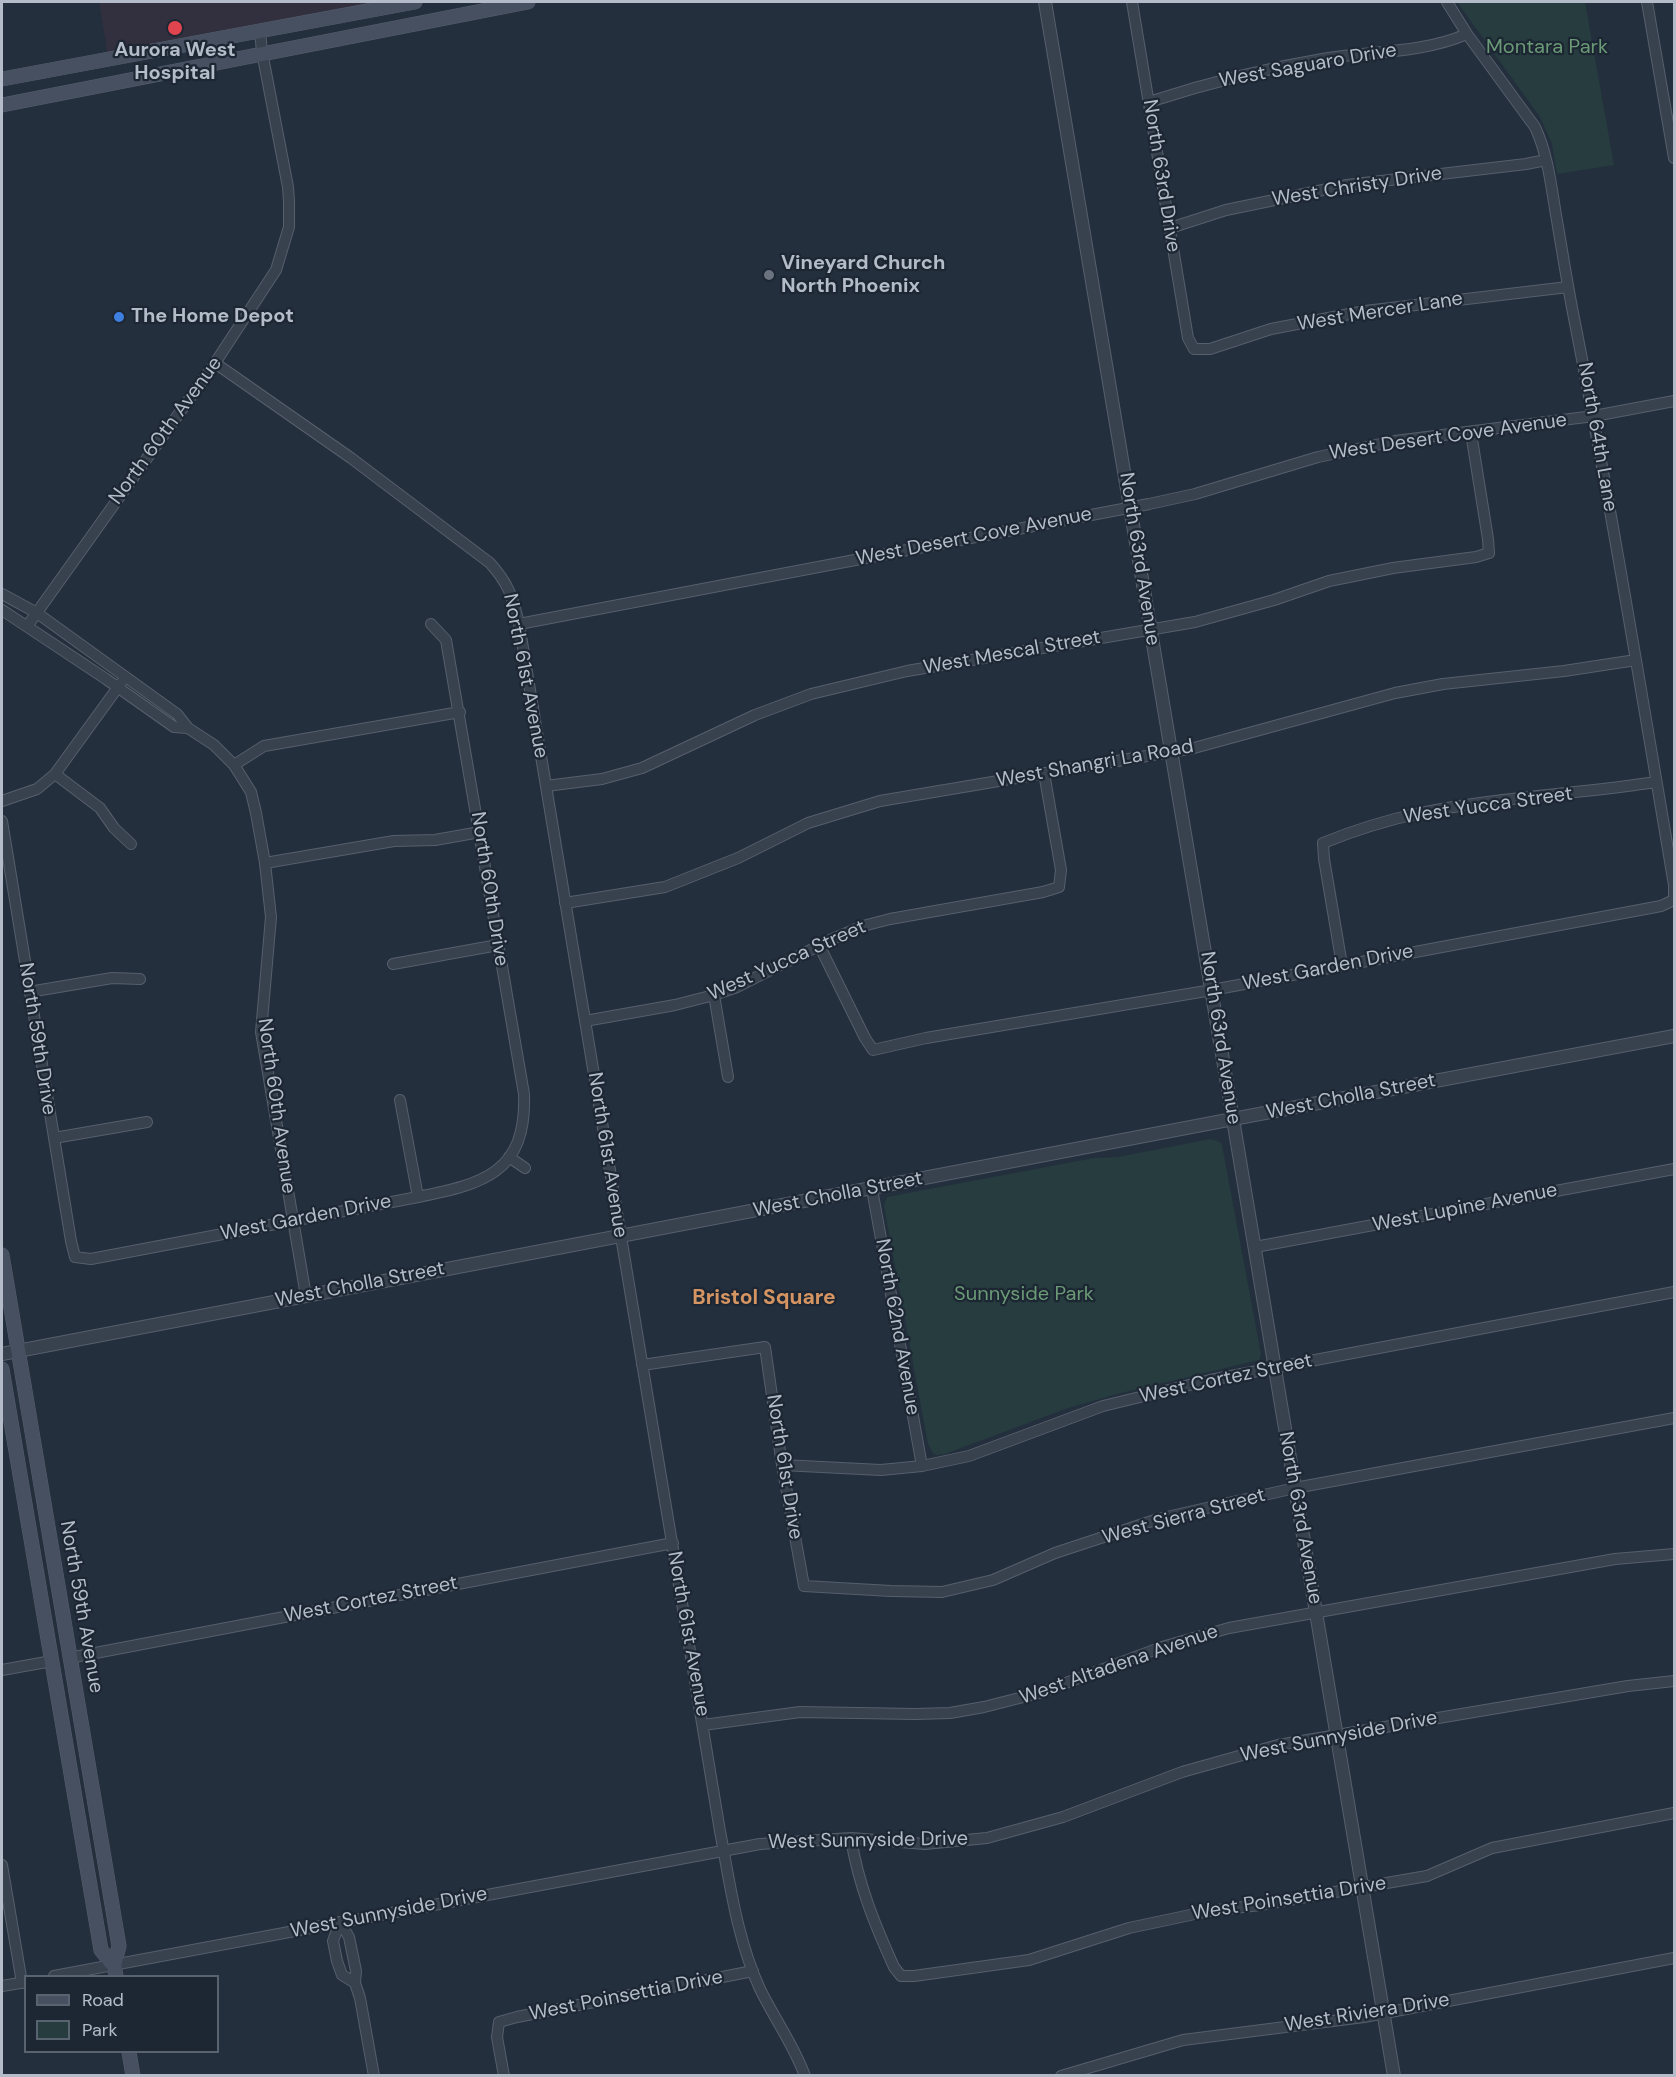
<!DOCTYPE html>
<style>
body{margin:0}
#map{position:relative;width:1676px;height:2077px;overflow:hidden;background:#242f3e;font-family:"DM Sans",sans-serif}
canvas{display:block}
.frame{position:absolute;inset:0;border:3px solid #b4bcc9;pointer-events:none}
.legend{position:absolute;left:24px;top:1975px;width:195px;height:78px;box-sizing:border-box;background:#1d2633;border:2px solid #59626f;margin:0;padding:8px 10px;list-style:none;font-size:18px;color:#b4bcc9}
.legend li{display:flex;align-items:center;gap:12px;height:30px}
.legend b{width:30px;border:2px solid #59626f}
</style>
<div id="map">
<canvas width="1676" height="2077"></canvas>
<div class="frame"></div>
<ul class="legend">
<li><b style="height:8px;background:#465061"></b>Road</li>
<li><b style="height:16px;background:#263c3f"></b>Park</li>
</ul>
</div>
<script>
const ctx = document.querySelector('canvas').getContext('2d');
ctx.lineJoin = 'round';
function fillPath(path, color) {
  ctx.fillStyle = color;
  ctx.fill(path, 'evenodd');
}
function strokePath(path, color, width, dash) {
  ctx.strokeStyle = color;
  ctx.lineWidth = width;
  ctx.lineCap = dash ? 'butt' : 'round';
  ctx.setLineDash(dash || []);
  ctx.stroke(path);
}
function drawText(font, color, halo, rows, align = 'center') {
  ctx.font = font + ' "DM Sans",sans-serif';
  ctx.lineWidth = 4.5;
  ctx.setLineDash([]);
  ctx.textBaseline = 'middle';
  ctx.strokeStyle = halo;
  ctx.fillStyle = color;
  for (const [text, x, y, turn = 0] of rows) {
    ctx.save();
    ctx.translate(x, y);
    ctx.rotate((+turn || 0) * Math.PI / 180);
    ctx.textAlign = isNaN(turn) ? turn : align;
    if (halo) ctx.strokeText(text, 0, 0);
    ctx.fillText(text, 0, 0);
    ctx.restore();
  }
}
const medical = new Path2D(`
 M 99,2 L 383,2 L 108,55 Z`);
const green = new Path2D(`
 M 1457,2 L 1585,2 L 1614,165 L 1557,174 L 1552,144 L 1540,117 Z
 M 1210,1139 L 1220,1142 L 1222,1145 L 1261,1354 L 1259,1360 L 1117,1394 L 1068,1408 L 945,1454 L 937,1455 L 933,1453 L 928,1444 L 884,1206 L 887,1197 L 1094,1158 L 1118,1157 Z`);
const minor = new Path2D(`
 M 1132,2 L 1188,338 L 1194,349 L 1210,349 L 1271,329 L 1365,311 L 1568,287
 M 1647,2 L 1674,158
 M 1149,102 C 1207,83 1267,68 1328,58 C 1374,51 1423,53 1467,34
 M 1170,228 L 1226,210 L 1347,185 L 1526,164 L 1546,160
 M 215,363 L 351,458 L 490,563 C 508,583 513,597 519,624 L 720,1831 C 730,1884 737,1939 760,1989 C 774,2018 794,2045 805,2076
 M 2,594 L 37,613 L 177,714 L 188,728 L 214,745 L 234,765 L 251,792 L 256,813 L 265,863 L 271,917 L 261,1032 L 306,1296
 M 2,610 L 106,679 L 174,727 L 188,728
 M 519,624 L 1149,504 L 1195,494 L 1318,457 L 1395,441 L 1594,416 L 1674,401
 M 28,625 L 215,363 L 276,270 L 289,227 L 289,202 L 288,187 L 262,52 L 260,31
 M 234,765 L 264,746 L 460,712
 M 55,774 L 100,808 L 114,828 L 131,844
 M 546,786 L 602,779 L 642,768 L 755,715 L 811,694 L 907,671 L 1195,622 L 1274,600 L 1329,581 L 1393,568 L 1476,557 L 1489,553 L 1488,539 L 1471,433
 M 2,801 L 37,789 L 55,774 L 121,683
 M 2,821 L 71,1241 L 75,1257 L 91,1259 L 418,1197 C 483,1184 527,1173 524,1094 L 446,640 L 431,624
 M 265,863 L 394,841 L 435,840 L 480,832
 M 565,903 L 665,887 L 738,858 L 808,823 L 880,801 L 1194,748 L 1395,693 L 1443,684 L 1564,671 L 1636,660
 M 819,945 L 865,1038 L 873,1050 L 926,1038 L 1212,990 L 1661,906 L 1674,900 L 1674,885 C 1642,696 1611,506 1574,318 C 1567,283 1562,249 1556,215 C 1551,185 1548,155 1535,127 L 1467,34 L 1447,2
 M 393,964 L 498,945
 M 1342,965 L 1324,859 L 1323,843 C 1355,830 1387,820 1420,813 C 1498,797 1578,794 1656,782
 M 29,992 L 112,978 L 140,979
 M 714,995 L 728,1077
 M 585,1021 L 675,1005 L 714,995 L 737,987 L 832,939 L 863,926 L 890,919 L 1043,892 L 1059,887 L 1061,870 L 1044,773
 M 400,1100 L 418,1197
 M 54,1138 L 147,1122
 M 509,1157 L 525,1168
 M 872,1189 L 922,1466
 M 1255,1247 L 1674,1169
 M 642,1365 L 765,1347 L 782,1465 L 804,1586 L 891,1591 L 942,1592 L 993,1580 L 1055,1553 L 1158,1519 L 1295,1488 L 1674,1418
 M 782,1465 L 881,1470 L 922,1466 L 969,1456 L 1103,1406 L 1210,1380 L 1674,1292
 M 69,1658 L 673,1543
 M 2,1670 L 52,1661
 M 703,1725 L 800,1712 L 915,1714 L 950,1713 L 984,1707 L 1039,1693 L 1162,1647 L 1229,1628 L 1615,1559 L 1674,1554
 M 851,1838 C 858,1884 875,1925 894,1967 L 901,1976 L 914,1976 L 1029,1960 L 1129,1928 L 1209,1911 L 1260,1905 L 1427,1876 L 1492,1848 L 1674,1813
 M 2,1865 L 22,1983
 M 340,1922 L 349,1937 L 356,1971 L 355,1983 L 360,1998 L 374,2076
 M 340,1922 L 333,1941 L 337,1961 L 342,1975 L 355,1983
 M 54,1976 L 760,1844 L 851,1838 L 925,1844 L 987,1838 L 1063,1817 L 1182,1772 L 1278,1745 L 1628,1686 L 1674,1681
 M 2,1986 L 26,1982
 M 504,2076 L 497,2037 L 499,2022 L 517,2017 L 753,1971
 M 1061,2076 L 1183,2040 L 1364,2017 L 1674,1958`);
const tertiary = new Path2D(`
 M 1045,2 L 1394,2076
 M 2,1354 L 1233,1119 L 1674,1036`);
const secondary = new Path2D(`
 M 2,79 L 415,2
 M 2,105 L 528,2
 M 2,1255 L 119,1946 L 114,1966 L 116,1976
 M 2,1369 L 101,1950 L 114,1966
 M 129,2052 L 133,2076`);
const markers = [
 [175,28,8,"#e0444e"],
 [769,275,6,"#6b7280"],
 [119,317,6,"#3f7fe0"]
];
const parkNames = [
 ["Montara Park",1547,48],
 ["Sunnyside Park",1024,1295]
];
const poiNames = [
 ["Aurora West",175,51,"center"],
 ["Hospital",175,74,"center"],
 ["Vineyard Church",781,264],
 ["North Phoenix",781,287],
 ["The Home Depot",131,317]
];
const streetNames = [
 ["West Saguaro Drive",1308,66,-10],
 ["North 63rd Drive",1161,176,81],
 ["West Christy Drive",1357,187,-9],
 ["West Mercer Lane",1380,312,-9],
 ["North 60th Avenue",166,431,-54],
 ["West Desert Cove Avenue",1448,437,-8],
 ["North 64th Lane",1597,437,80],
 ["West Desert Cove Avenue",974,537,-11],
 ["North 63rd Avenue",1139,559,81],
 ["West Mescal Street",1012,653,-10],
 ["North 61st Avenue",525,676,79],
 ["West Shangri La Road",1095,764,-10],
 ["West Yucca Street",1488,806,-8],
 ["North 60th Drive",489,889,81],
 ["West Yucca Street",787,961,-24],
 ["West Garden Drive",1328,968,-11],
 ["North 63rd Avenue",1220,1038,81],
 ["North 59th Drive",37,1039,81],
 ["West Cholla Street",1351,1097,-11],
 ["North 60th Avenue",276,1106,82],
 ["North 61st Avenue",607,1155,81],
 ["West Cholla Street",838,1195,-11],
 ["West Lupine Avenue",1465,1208,-11],
 ["West Garden Drive",306,1218,-11],
 ["West Cholla Street",360,1285,-11],
 ["North 62nd Avenue",897,1327,80],
 ["West Cortez Street",1226,1379,-12],
 ["North 61st Drive",784,1467,81],
 ["West Sierra Street",1184,1517,-15],
 ["North 63rd Avenue",1300,1518,80],
 ["West Cortez Street",371,1600,-11],
 ["North 59th Avenue",81,1607,80],
 ["North 61st Avenue",688,1634,80],
 ["West Altadena Avenue",1119,1665,-19],
 ["West Sunnyside Drive",1339,1737,-11],
 ["West Sunnyside Drive",868,1841,-1],
 ["West Poinsettia Drive",1289,1899,-9],
 ["West Sunnyside Drive",389,1913,-11],
 ["West Poinsettia Drive",626,1996,-11],
 ["West Riviera Drive",1367,2013,-9]
];
const neighbourhoodNames = [
 ["Bristol Square",764,1298]
];
fillPath(medical, '#32303f');
fillPath(green, '#263c3f');
strokePath(minor, '#565f6c', 12);
strokePath(tertiary, '#565f6c', 14);
strokePath(secondary, '#565f6c', 15);
strokePath(minor, '#38414e', 10);
strokePath(tertiary, '#38414e', 12);
strokePath(secondary, '#465061', 14);
for (const [x, y, r, color] of markers) {
  const dot = new Path2D();
  dot.arc(x, y, r, 0, 2 * Math.PI);
  ctx.fillStyle = color;
  ctx.fill(dot);
  strokePath(dot, '#1d2633', 2);
}
drawText('20px', '#6b9a76', '#1d2633', parkNames);
drawText('bold 20px', '#b4bcc9', '#1d2633', poiNames, 'left');
drawText('20px', '#b4bcc9', '#1d2633', streetNames);
drawText('bold 21px', '#d59563', '#1d2633', neighbourhoodNames);
</script>
